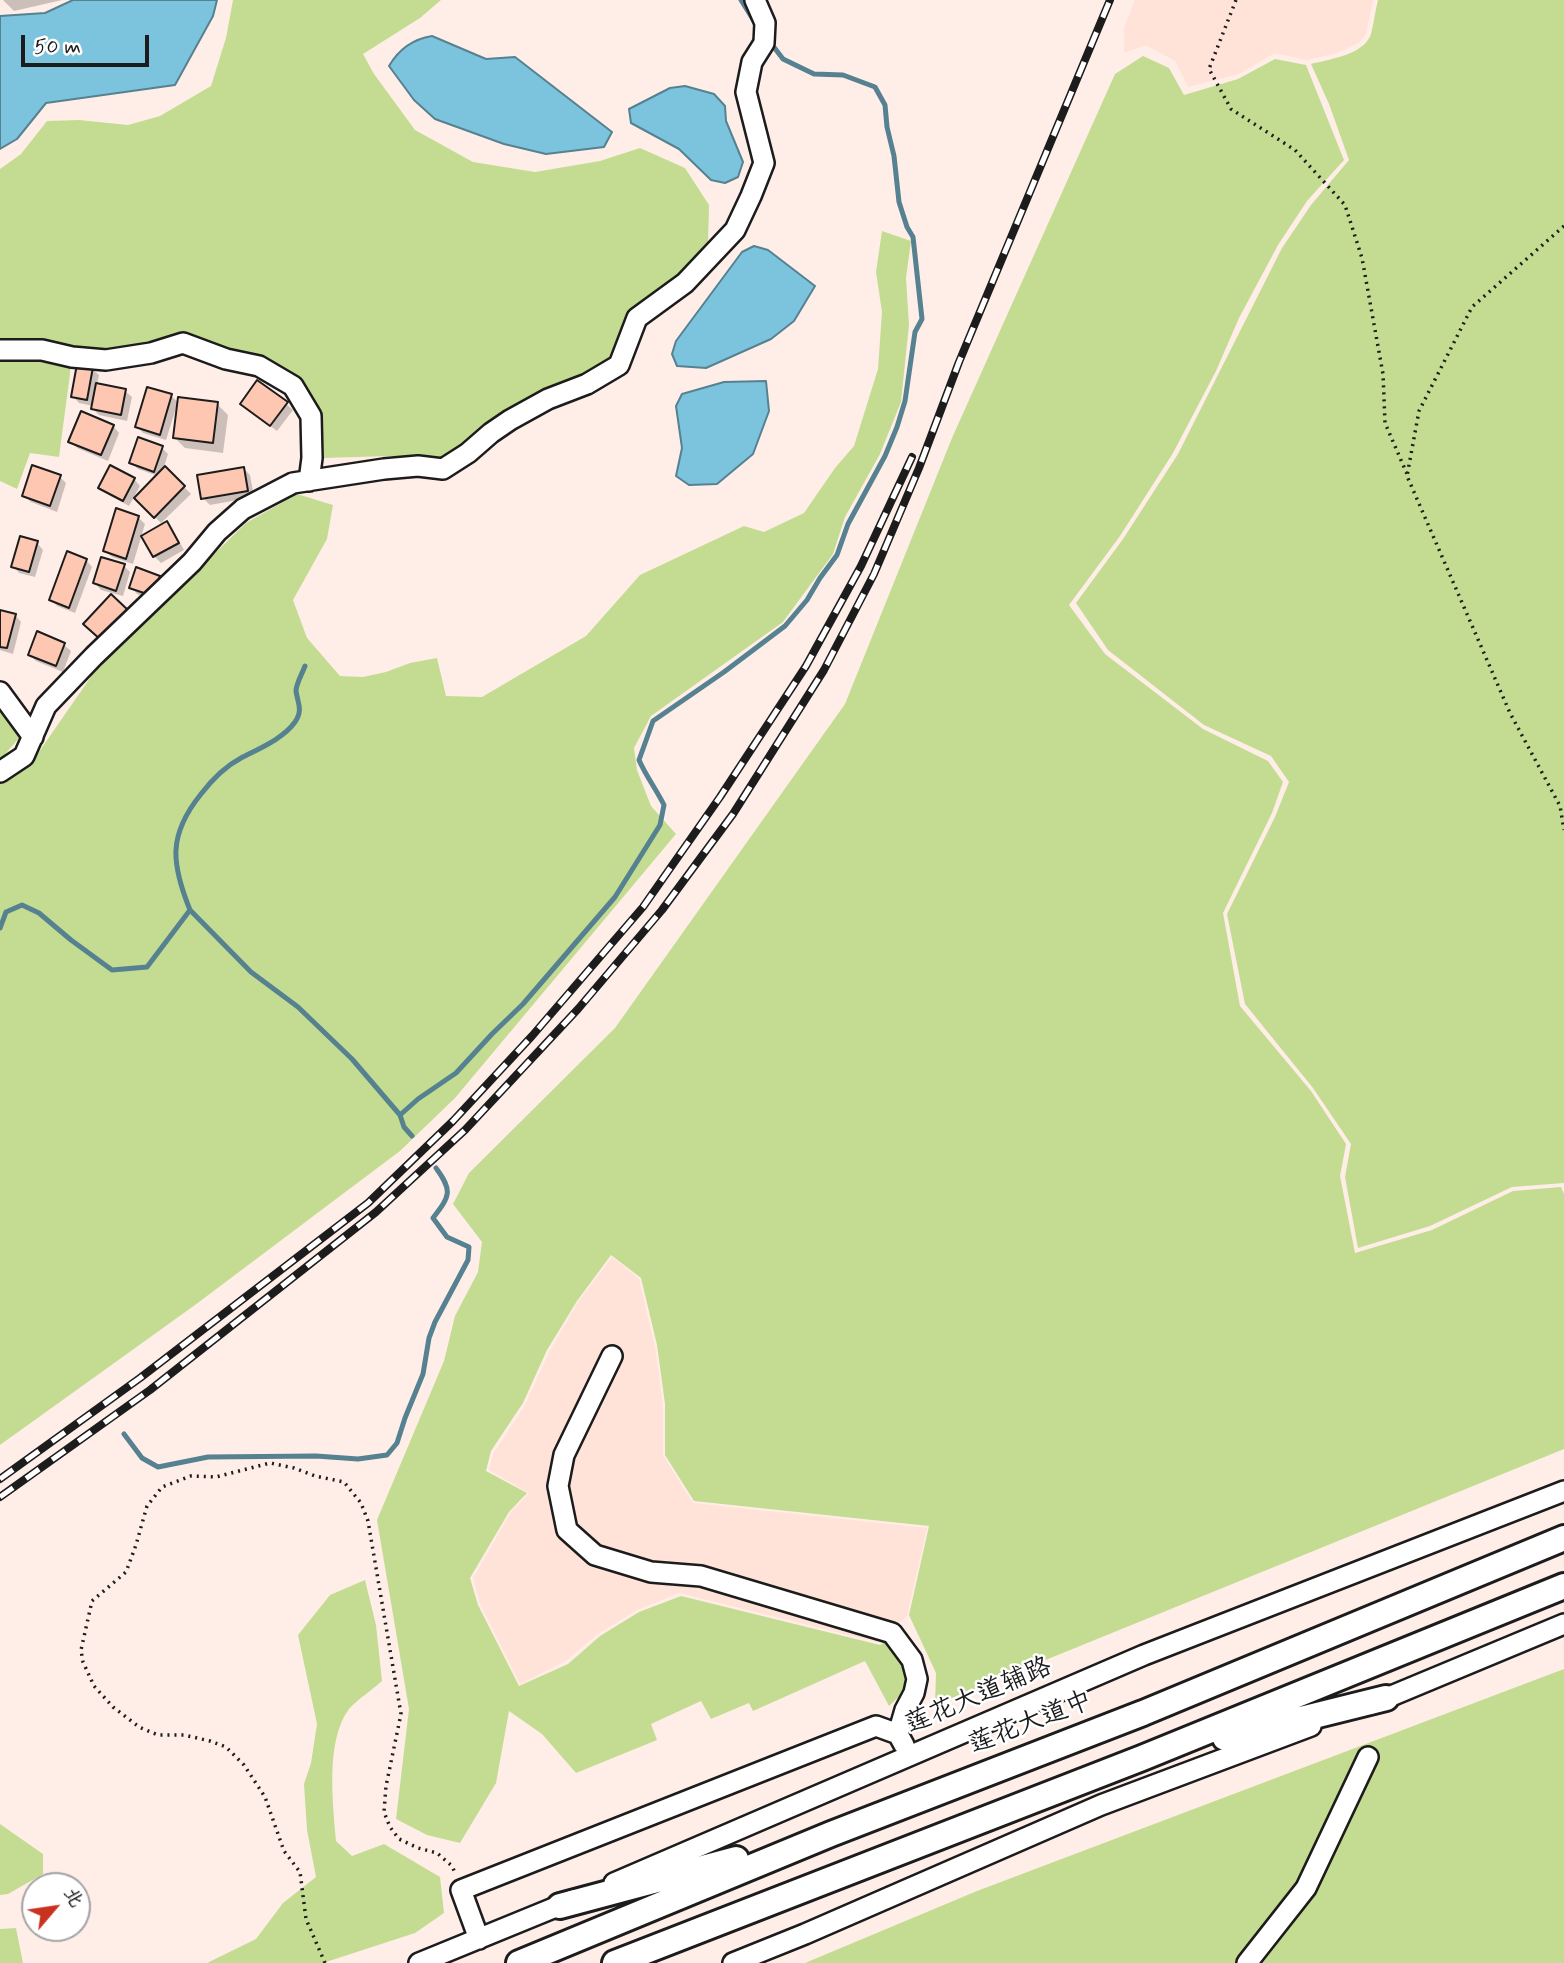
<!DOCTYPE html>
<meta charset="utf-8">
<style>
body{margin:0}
#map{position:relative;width:1564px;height:1963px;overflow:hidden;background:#ffeee8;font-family:Mynerve,"LXGW WenKai TC",sans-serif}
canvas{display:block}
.north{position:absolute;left:21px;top:1872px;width:70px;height:70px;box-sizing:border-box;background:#fff;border:2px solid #a4a4a4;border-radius:50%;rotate:61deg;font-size:19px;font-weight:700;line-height:28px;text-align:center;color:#1c1c1c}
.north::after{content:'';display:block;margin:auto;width:24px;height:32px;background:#c8321e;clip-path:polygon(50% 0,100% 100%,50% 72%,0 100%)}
.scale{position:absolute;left:21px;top:35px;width:128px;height:32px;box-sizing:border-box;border:4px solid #1c1c1c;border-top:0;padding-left:9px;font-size:21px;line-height:24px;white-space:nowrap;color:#1c1c1c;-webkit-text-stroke:5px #fff;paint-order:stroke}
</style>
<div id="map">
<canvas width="1564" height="1963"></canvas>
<div class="north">北</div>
<div class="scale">50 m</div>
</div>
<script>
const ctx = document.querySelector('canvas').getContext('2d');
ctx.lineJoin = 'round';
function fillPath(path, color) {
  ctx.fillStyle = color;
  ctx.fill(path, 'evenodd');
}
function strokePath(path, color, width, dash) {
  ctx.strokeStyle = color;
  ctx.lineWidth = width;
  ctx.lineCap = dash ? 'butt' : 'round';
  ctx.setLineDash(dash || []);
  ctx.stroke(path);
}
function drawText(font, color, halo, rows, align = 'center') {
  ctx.font = font + ' Mynerve,"LXGW WenKai TC",sans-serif';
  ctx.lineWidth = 5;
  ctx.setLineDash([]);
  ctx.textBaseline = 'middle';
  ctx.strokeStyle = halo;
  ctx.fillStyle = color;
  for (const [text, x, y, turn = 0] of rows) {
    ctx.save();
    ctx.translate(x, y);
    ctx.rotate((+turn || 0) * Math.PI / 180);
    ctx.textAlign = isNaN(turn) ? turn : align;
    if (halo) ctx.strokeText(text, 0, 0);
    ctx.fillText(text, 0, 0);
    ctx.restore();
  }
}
const built = new Path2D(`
 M 1135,0 L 1373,0 L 1366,34 L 1359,43 L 1337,53 L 1307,60 L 1275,53 L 1239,74 L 1188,87 L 1175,61 L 1146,45 L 1124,53 L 1124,28 Z
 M 612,1257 L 639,1279 L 655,1347 L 663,1405 L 663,1455 L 693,1503 L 927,1528 L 907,1616 L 877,1642 L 679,1593 L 637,1610 L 598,1634 L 566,1661 L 520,1684 L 480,1604 L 473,1578 L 511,1512 L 529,1493 L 489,1470 L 493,1454 L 525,1405 L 549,1352 L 578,1302 Z`);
const green = new Path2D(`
 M 233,0 L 441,0 L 420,18 L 363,54 L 374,74 L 415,130 L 473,162 L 535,172 L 600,161 L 640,148 L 685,168 L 709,205 L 708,244 L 672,284 L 611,360 L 485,425 L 462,447 L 439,458 L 390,456 L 323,458 L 320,414 L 262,361 L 152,349 L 72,352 L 70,374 L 59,457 L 30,453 L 17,489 L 0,481 L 0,169 L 21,154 L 47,121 L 79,120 L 128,125 L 160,116 L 211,86 L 226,38 Z
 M 1378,0 L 1564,0 L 1564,1183 L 1512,1187 L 1430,1226 L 1358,1248 L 1345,1177 L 1351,1144 L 1313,1088 L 1245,1004 L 1227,914 L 1275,817 L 1289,782 L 1271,756 L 1204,725 L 1108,650 L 1076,603 L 1123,539 L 1178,454 L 1282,248 L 1311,205 L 1349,160 L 1329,104 L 1311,64 C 1330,59 1364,55 1371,34 C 1374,23 1375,11 1378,0 Z
 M 1143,56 L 1169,68 L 1184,95 L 1238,79 L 1275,59 L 1306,65 L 1344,160 L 1307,201 L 1278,245 L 1239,318 L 1216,371 L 1173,453 L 1120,536 L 1069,605 L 1105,654 L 1203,729 L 1268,761 L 1283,782 L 1272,813 L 1223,913 L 1240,1006 L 1311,1091 L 1346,1144 L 1340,1176 L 1355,1253 L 1432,1230 L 1513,1191 L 1561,1187 L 1564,1194 L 1564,1449 L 935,1705 L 936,1673 L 909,1615 L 929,1526 L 694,1501 L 665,1455 L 665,1404 L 657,1345 L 641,1278 L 611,1255 L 577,1301 L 547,1350 L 523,1403 L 491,1451 L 486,1471 L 527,1493 L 509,1512 L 470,1578 L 478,1605 L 519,1686 L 568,1664 L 600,1636 L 639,1612 L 681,1596 L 880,1645 L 885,1642 L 900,1653 L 910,1686 L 889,1706 L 865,1661 L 753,1711 L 749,1703 L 711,1719 L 701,1701 L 651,1724 L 657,1740 L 576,1773 L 542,1734 L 509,1711 L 496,1783 L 460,1843 L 427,1835 L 396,1819 L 409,1709 L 377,1520 L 444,1361 L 455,1316 L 478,1272 L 482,1242 L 453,1204 L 469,1173 L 615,1028 L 845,704 L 952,438 L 1115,74 Z
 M 882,231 L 911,241 L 906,278 L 909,325 L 901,402 L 880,454 L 845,517 L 833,554 L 783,622 L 651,716 L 634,748 L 637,770 L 651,806 L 676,834 L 455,1098 L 400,1151 L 195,1305 L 0,1445 L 0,781 L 34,759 L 97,668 L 246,523 L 297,494 L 333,505 L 327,539 L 293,600 L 307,638 L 340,676 L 363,677 L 386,672 L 410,663 L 437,658 L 446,696 L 482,697 L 586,636 L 640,575 L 744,526 L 764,532 L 804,513 L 835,468 L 854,446 L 878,369 L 882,312 L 876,272 Z
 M 0,706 L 3,706 L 20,737 L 0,760 Z
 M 365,1580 L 376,1625 L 382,1681 C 372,1690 358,1699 349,1709 C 325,1741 333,1804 336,1841 L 352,1856 L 384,1844 L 440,1877 L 444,1913 L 415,1933 L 323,1963 L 207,1963 L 256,1939 L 283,1903 L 316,1877 L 307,1830 L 304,1784 L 311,1763 L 317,1724 L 298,1635 L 330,1595 Z
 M 1564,1669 L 1564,1963 L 805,1963 L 977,1891 Z
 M 0,1824 L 43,1854 L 43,1874 L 8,1894 L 0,1895 Z
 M 16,1928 L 23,1963 L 0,1963 L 0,1929 Z`);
const water = new Path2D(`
 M 73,0 L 217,0 L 213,16 L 175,85 L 46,103 L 17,139 L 0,149 L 0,16 L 45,13 Z
 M 432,36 L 486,59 L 515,57 L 612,132 L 604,147 L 546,154 L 504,144 L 435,119 L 414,100 L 389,66 C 399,49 413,39 432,36 Z
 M 685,86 L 714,94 L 725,106 L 726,121 L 743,162 L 738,177 L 725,183 L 711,180 L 679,149 L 631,123 L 629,109 L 670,88 Z
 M 754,246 L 768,250 L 815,286 L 794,321 L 771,339 L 706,368 L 677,366 L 672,354 L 676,341 L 742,252 Z
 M 766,381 L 769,411 L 753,454 L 717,484 L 689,485 L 676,476 L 682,448 L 676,406 L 682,394 L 724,382 Z`);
const shadow = new Path2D(`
 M 3,0 L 62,0 L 14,11 Z
 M 92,369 L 99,375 L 97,385 L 125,391 L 132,397 L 127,421 L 99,415 L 93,409 L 93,406 L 79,403 L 73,396 Z
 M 148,389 L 171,396 L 179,403 L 217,404 L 228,415 L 223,453 L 185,448 L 175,438 L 178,408 L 176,408 L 166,440 L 143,433 L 137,426 Z
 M 286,404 L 293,410 L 277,431 L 249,410 Z
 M 113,426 L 119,433 L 108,461 L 77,448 L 71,441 Z
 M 162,448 L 168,454 L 164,467 L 191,494 L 161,523 L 136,498 L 158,476 L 138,469 L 131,462 Z
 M 244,469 L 250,475 L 254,497 L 210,505 L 203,498 Z
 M 60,477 L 66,483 L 57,512 L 31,502 L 24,496 Z
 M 134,479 L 140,486 L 129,506 L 107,494 L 100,487 Z
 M 138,517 L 145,524 L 133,564 L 112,557 L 105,551 Z
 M 166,523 L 173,530 L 184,550 L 161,563 L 154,556 Z
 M 37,543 L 43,550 L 35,577 L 19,573 L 13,566 Z
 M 86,560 L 92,567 L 75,613 L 57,606 L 51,599 Z
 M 124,566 L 130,572 L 123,596 L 101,590 L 95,583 Z
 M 159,578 L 166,584 L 159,602 L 137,594 L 131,587 Z
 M 0,611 L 15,615 L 21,622 L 13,654 L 0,650 Z
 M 64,645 L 71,651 L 63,672 L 36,661 L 30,655 Z`);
const stream = new Path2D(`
 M 741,0 L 754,21
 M 190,910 L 251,972 L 298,1007 L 352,1059 L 400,1115
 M 0,928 L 6,912 L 22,905 L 39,913 L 71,940 L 112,970 L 147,967 L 190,910 C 171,863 168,835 201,794 C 211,781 226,766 241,758 C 258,749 283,739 295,722 C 303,710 298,704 296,691 C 296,684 302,674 305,666
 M 412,1136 L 404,1127 L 400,1115 L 418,1099 L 456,1073 L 492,1034 L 523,1004 L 615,897 L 660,825 L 664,805 C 656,789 646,776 639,760 L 653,721 L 724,672 L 785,626 L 807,600 L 820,578 L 837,555 L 848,524 L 885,456 L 897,427 L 905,401 L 915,332 L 922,319 L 913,237 L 907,227 L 899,202 L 894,156 L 887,127 L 885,105 L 875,87 L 843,75 L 814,74 L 783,59 L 770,42
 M 124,1434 L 142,1458 L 158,1467 L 208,1457 L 316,1456 L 358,1459 L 387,1455 L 397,1443 L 405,1418 L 423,1374 L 429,1338 L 435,1322 L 468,1260 L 469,1247 L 447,1237 L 433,1218 C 450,1196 453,1191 436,1168`);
const building = new Path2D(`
 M 77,364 L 93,367 L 87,400 L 71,397 Z
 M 257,380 L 288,402 L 270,426 L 240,404 Z
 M 96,383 L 126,389 L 121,415 L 91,409 Z
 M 147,387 L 172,394 L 160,435 L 135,427 Z
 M 178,397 L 218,402 L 213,443 L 173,438 Z
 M 81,411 L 114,425 L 101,455 L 68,442 Z
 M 138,437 L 163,446 L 154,472 L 129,463 Z
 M 32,465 L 61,475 L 50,506 L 22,496 Z
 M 110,465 L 135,478 L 123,501 L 98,488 Z
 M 165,466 L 185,486 L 154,518 L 134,498 Z
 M 244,467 L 248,491 L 201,499 L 197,475 Z
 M 116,508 L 139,516 L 126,559 L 103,551 Z
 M 167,521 L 179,543 L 153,557 L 141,536 Z
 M 20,536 L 38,541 L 29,572 L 11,567 Z
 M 67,551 L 87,559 L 69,608 L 49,600 Z
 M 101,557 L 125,564 L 116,591 L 93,583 Z
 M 136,567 L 160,576 L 153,596 L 129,588 Z
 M 111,594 L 129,611 L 101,640 L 83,624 Z
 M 0,610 L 16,614 L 7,648 L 0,647 Z
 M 37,631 L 65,643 L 56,666 L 28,655 Z`);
const path = new Path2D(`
 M 1236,0 L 1209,69 L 1231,109 L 1295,150 L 1345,205 L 1362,258 L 1383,374 L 1385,423 L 1407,474
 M 1564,226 L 1472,307 L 1419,411 L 1407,476 L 1510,713 L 1560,806 L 1564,830
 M 325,1963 L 306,1919 L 300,1872 L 284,1851 L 265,1797 L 244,1765 L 226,1747 L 210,1741 L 184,1735 L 158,1735 L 139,1727 L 113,1707 L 94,1686 L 83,1662 L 81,1650 L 92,1601 L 126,1572 L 136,1545 L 147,1506 L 162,1487 L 191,1476 L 216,1477 L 270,1463 L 294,1468 L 315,1476 L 344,1482 L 361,1503 L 368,1521 L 401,1714 L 386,1786 L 384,1812 L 390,1827 L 399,1839 L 418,1848 L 437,1853 L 452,1866 L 456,1875`);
const minor = new Path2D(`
 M 0,350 L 42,350 L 72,357 L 106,360 L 151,353 L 183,343 L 226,359 L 259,366 L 293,386 L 311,416 L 312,458 L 309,481
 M 0,692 L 33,737
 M 0,772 L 24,756 L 46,706 L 94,656 L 192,562 L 217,532 L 243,509 L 293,483 L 384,469 L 418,466 L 443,469 L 468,453 L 491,433 L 510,420 L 548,399 L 587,384 L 619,365 L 637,318 L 685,283 L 735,230 L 751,196 L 764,163 L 746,92 L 752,62 L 764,43 L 765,23 L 755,0
 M 612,1356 L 564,1455 L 558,1486 L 567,1530 L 595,1555 L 651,1572 L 701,1576 L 892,1633 L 912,1660 L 917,1679 L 914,1693 L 905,1710 L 898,1734
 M 1372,1704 L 1564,1624
 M 614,1883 L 1144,1655 L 1564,1491
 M 479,1939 L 461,1890 L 876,1726 L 898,1734 L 904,1745
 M 419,1963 L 573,1900
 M 733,1963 L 805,1934 L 1101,1805 L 1311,1726
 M 1247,1963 L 1306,1888 L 1368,1757`);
const major = new Path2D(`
 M 1225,1738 L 1386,1698
 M 560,1906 L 736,1859
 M 519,1963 L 831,1834 L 1143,1713 L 1564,1538
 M 615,1963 L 1142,1758 L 1564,1586`);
const rail = new Path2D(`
 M 0,1479 L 140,1378 L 368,1203 L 453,1121 L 532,1036 L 643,907 L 720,797 L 806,666 L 861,566 L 912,457
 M 0,1497 L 150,1390 L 376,1212 L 465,1130 L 578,1009 L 662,910 L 733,814 L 824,670 L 874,574 L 919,468 L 959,362 L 1110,0`);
const streetNames = [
 ["莲花大道辅路",979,1697,-23],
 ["莲花大道中",1031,1724,-21]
];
fillPath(built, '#ffe2d8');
fillPath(green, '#c4dc92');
fillPath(water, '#7cc4dd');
strokePath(water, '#568190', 2);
fillPath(shadow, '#0003');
strokePath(stream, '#568190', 5);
fillPath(building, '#fec7b1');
strokePath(building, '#1c1c1c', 2);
strokePath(minor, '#1c1c1c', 24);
strokePath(major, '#1c1c1c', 30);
strokePath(path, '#1c1c1c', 3.5, [2, 5]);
strokePath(minor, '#fff', 19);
strokePath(major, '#fff', 24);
strokePath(rail, '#1c1c1c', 8);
strokePath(rail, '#fff', 5, [16]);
drawText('26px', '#1c1c1c', '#fff', streetNames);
</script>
